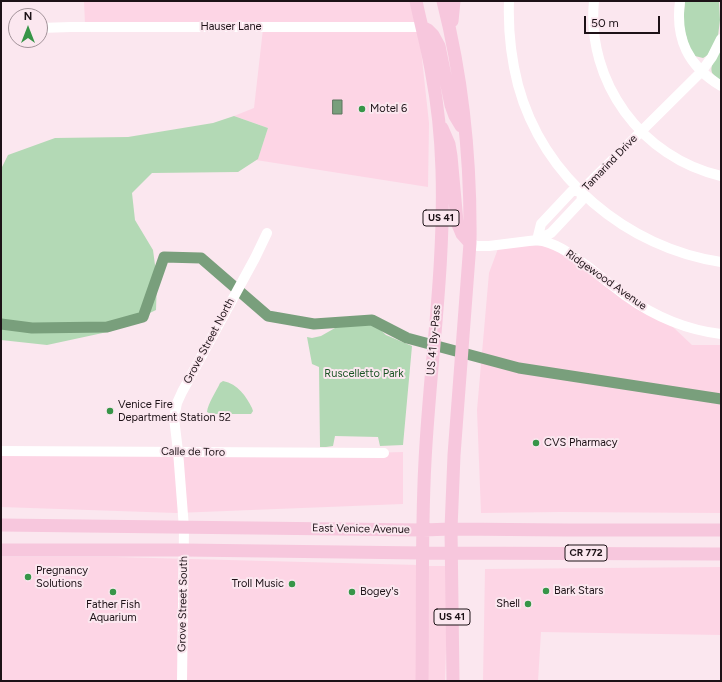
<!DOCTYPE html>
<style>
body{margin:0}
#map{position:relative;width:722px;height:682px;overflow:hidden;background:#fbe7ef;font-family:Figtree,sans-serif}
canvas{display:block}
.frame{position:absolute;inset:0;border:2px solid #1d1217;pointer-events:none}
.north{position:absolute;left:8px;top:8px;width:40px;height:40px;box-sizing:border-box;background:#fbe7ef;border:1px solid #a29299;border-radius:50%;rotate:0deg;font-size:11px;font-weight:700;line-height:16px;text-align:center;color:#1d1217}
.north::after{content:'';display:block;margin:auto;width:14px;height:18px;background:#379548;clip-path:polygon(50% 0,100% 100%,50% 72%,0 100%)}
.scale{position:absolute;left:584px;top:16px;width:76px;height:18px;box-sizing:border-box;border:2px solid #1d1217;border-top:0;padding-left:5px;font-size:12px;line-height:14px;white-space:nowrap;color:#1d1217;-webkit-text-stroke:3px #fbe7ef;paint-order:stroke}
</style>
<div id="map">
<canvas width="722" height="682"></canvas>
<div class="frame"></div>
<div class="north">N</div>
<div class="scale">50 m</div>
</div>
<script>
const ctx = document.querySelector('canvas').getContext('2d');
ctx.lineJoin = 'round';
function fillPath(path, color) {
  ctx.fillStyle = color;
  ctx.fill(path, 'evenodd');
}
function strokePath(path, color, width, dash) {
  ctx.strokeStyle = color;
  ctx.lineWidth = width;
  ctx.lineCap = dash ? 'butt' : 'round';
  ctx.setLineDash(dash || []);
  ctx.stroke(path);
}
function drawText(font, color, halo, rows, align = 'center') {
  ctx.font = font + ' Figtree,sans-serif';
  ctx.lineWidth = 4;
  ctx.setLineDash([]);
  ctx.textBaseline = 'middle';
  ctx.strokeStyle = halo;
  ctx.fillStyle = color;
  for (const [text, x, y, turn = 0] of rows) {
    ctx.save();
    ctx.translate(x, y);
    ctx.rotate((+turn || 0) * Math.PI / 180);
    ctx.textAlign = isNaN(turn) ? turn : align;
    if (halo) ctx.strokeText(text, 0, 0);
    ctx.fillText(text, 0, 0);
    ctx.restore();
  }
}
const built = new Path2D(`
 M 84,1 L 410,1 L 421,50 L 429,123 L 428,187 L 256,160 L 258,158 L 268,128 L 234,116 L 254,108 L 263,29 L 85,24 Z
 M 499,246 L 554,246 L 656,311 L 692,345 L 721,345 L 721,513 L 560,512 L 481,513 L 477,410 L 489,273 Z
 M 1,451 L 292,455 L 403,452 L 403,504 L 176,513 L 1,507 Z
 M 1,557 L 115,557 L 418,565 L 417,681 L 1,681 Z
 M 428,566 L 446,566 L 447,618 L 445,681 L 428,681 Z
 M 721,567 L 721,635 L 541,632 L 538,681 L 483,681 L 485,569 Z`);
const green = new Path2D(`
 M 685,1 L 719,1 L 720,20 L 718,36 L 708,55 L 703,58 L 695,56 L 689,47 L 683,24 Z
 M 721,50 L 721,81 C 718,79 715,77 713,74 C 708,67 717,56 721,50 Z
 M 234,116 L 268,128 L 258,159 L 238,172 L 152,173 L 132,193 L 135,220 L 153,250 L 157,280 L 156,310 L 112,331 L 47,345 L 1,340 L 1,169 L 8,155 L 55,138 L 128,137 L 213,123 Z
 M 349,318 L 357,318 L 363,319 L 374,324 L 386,335 L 412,346 L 403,445 L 380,446 L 378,437 L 335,436 L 333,446 L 326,447 L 320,447 L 319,367 L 312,364 L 307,337 L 312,338 L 321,336 L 335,328 L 338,323 Z
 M 223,381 C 238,384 246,396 252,408 L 253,411 L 251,414 L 211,414 L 207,412 C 208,403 216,392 220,383 Z`);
const water = new Path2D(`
 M 333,100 L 342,100 L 342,114 L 333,114 Z`);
const canal = new Path2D(`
 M 1,324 L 32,328 L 107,327 L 143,317 L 164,257 L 201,258 L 268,316 L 314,324 L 372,320 L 407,338 L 519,368 L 721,399`);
const minor = new Path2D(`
 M 509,1 C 508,29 511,58 518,85 C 543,178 627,248 721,262
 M 594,1 C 586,82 642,158 721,176
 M 680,1 C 675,39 688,66 721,86
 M 40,28 L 71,27 L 422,27
 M 14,29 L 16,28
 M 537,240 C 558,243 573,256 590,268 C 602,278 614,287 626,296 C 654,316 687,330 721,334
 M 537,240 L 541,224 L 572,191 L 581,191
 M 470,243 L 477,246 L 489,246 L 537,240 L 551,233 L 582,200 L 581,191 L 701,72 L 712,57 L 721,39
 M 1,451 L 384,453
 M 182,681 L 184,528 L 178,451 L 174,418 L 177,403 L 182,392 L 255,258 L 267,233`);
const major = new Path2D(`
 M 416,1 C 421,25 428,50 432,75 C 438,106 441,139 442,170 C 445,268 430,364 425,461 C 421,534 423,608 422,681
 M 443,1 C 463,80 471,162 470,243 L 454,455 L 451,529 L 453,681
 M 452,21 L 454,1
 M 422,27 L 428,30 L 433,35 L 439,46 L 451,105 L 455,116 L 461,126
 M 442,128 L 449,144 L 451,156 L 457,222 L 462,234 L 470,243
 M 1,525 L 423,530 L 451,529 L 568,530 L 721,530
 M 1,550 L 184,550 L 423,553 L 721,554`);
const markers = [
 [362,109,4,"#379548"],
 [110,411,4,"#379548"],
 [536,443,4,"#379548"],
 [28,577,4,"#379548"],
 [292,584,4,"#379548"],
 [546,591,4,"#379548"],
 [113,592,4,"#379548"],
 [352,592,4,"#379548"],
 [528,604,4,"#379548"]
];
const shields = [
 [441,218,36],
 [586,553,42],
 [452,617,36]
];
const shieldNames = [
 ["US 41",441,218],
 ["CR 772",586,553],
 ["US 41",452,617]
];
const streetNames = [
 ["Hauser Lane",231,27],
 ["Tamarind Drive",610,163,-46],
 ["Ridgewood Avenue",606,280,35],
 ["US 41 By-Pass",434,340,-85],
 ["Grove Street North",209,341,-62],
 ["Calle de Toro",193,452,1],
 ["East Venice Avenue",361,529,1],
 ["Grove Street South",183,604,-89]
];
const poiNames = [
 ["Motel 6",370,109],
 ["Venice Fire",118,405],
 ["Department Station 52",118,418],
 ["CVS Pharmacy",544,443],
 ["Pregnancy",36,571],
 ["Solutions",36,584],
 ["Troll Music",284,584,"right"],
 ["Bark Stars",554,591],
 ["Bogey's",360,592],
 ["Shell",520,604,"right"],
 ["Father Fish",113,605,"center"],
 ["Aquarium",113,618,"center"]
];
const parkNames = [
 ["Ruscelletto Park",364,374]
];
fillPath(built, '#fdd5e5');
fillPath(green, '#b3d9b5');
fillPath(water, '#799f7c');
strokePath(water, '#5d755e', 1);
strokePath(canal, '#799f7c', 11);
strokePath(minor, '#fff', 10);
strokePath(major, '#f7c7dd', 13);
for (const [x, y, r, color] of markers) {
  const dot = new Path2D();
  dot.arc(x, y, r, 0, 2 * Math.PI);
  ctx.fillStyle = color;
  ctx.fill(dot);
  strokePath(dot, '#fbe7ef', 1.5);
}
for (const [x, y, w] of shields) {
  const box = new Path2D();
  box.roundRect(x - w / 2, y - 8, w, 16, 3);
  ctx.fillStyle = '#fbe7ef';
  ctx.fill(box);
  strokePath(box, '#1d1217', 1);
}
drawText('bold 10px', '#1d1217', null, shieldNames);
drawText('11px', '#1d1217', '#fbe7ef', streetNames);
drawText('11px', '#1d1217', '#fbe7ef', poiNames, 'left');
drawText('11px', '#1d5627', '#fbe7ef', parkNames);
</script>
